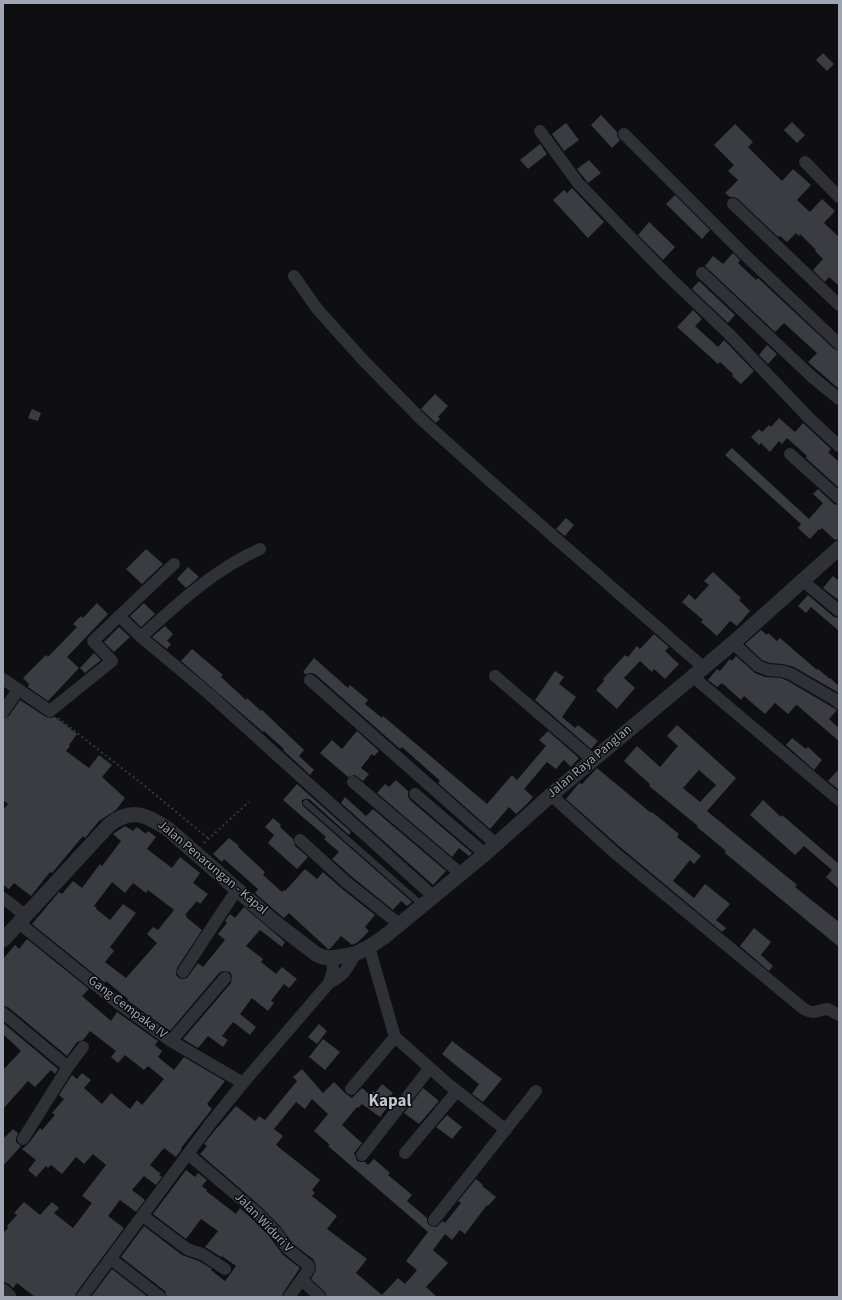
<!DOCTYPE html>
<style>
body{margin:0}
#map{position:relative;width:842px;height:1300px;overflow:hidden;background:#0f0f11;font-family:"Source Sans 3",sans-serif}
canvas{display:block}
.frame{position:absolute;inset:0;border:4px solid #9fa5b3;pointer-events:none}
</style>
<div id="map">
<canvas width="842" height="1300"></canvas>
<div class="frame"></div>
</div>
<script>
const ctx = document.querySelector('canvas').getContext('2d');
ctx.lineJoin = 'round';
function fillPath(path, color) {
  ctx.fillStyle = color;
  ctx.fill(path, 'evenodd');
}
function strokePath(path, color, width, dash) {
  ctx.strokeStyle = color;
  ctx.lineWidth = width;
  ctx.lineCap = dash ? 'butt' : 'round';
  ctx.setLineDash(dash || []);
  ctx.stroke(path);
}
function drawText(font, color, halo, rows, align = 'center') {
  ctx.font = font + ' "Source Sans 3",sans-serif';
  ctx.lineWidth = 3;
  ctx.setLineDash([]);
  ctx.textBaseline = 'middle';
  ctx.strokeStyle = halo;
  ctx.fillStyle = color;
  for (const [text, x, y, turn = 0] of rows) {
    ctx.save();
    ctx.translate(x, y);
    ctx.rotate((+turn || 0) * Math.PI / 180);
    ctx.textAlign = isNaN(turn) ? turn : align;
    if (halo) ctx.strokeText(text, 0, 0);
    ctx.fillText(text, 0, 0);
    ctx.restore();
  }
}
const building = new Path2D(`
 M 823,53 L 834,64 L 827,71 L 816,60 Z
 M 601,115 L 617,132 L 617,136 L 620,140 L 612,148 L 591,125 Z
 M 792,122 L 805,135 L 797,143 L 784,130 Z
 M 566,123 L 579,140 L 564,151 L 552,134 Z
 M 735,124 L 753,142 L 748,147 L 782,181 L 793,169 L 811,185 L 797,200 L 810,212 L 822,199 L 835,211 L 824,223 L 839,237 L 839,286 L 829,277 L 825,282 L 813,270 L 823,259 L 815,251 L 816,250 L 800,234 L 799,236 L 796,233 L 787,242 L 780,236 L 778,237 L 738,199 L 734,197 L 730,197 L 725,193 L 738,180 L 728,171 L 734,165 L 714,145 Z
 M 540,144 L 547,154 L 528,169 L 520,160 Z
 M 589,160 L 601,173 L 588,183 L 577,169 Z
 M 572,188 L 604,222 L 588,238 L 553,200 L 564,190 L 567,193 Z
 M 675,195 L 710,230 L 702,239 L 666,204 Z
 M 649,222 L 675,247 L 663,260 L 638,235 Z
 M 733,253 L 740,260 L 738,263 L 756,280 L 758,278 L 834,349 L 839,351 L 839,389 L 808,362 L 817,353 L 784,323 L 775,332 L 705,266 L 713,256 L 723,264 Z
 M 699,281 L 735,315 L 728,323 L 692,289 Z
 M 693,310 L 702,319 L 695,326 L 718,347 L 724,340 L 754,371 L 741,384 L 732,376 L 733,374 L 720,362 L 718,364 L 677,327 Z
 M 767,345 L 777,354 L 768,364 L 759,355 Z
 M 435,394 L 448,406 L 438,417 L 440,419 L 436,423 L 421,409 Z
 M 32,409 L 41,413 L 38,421 L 28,418 Z
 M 779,418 L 795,432 L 803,423 L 831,449 L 828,452 L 839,462 L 839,488 L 806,458 L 807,456 L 787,438 L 782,444 L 779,441 L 770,452 L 761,443 L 759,445 L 751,437 L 759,429 L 762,432 L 769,425 L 771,427 Z
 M 732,448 L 809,519 L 823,503 L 813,494 L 818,489 L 834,504 L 839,505 L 839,539 L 835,540 L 822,528 L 820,530 L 819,529 L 810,539 L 798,528 L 801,524 L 725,455 Z
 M 566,518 L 574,525 L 565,536 L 556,529 Z
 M 146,549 L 163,564 L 142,584 L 126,569 Z
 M 188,567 L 199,577 L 186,588 L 177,579 Z
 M 713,572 L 741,598 L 739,600 L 750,611 L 737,626 L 730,621 L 717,636 L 701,622 L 703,620 L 682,602 L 689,594 L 695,600 L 709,585 L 704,581 Z
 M 833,576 L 839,581 L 839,597 L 837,599 L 823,588 Z
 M 808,595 L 834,617 L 839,618 L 839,631 L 811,607 L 806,613 L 798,606 Z
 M 97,603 L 108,614 L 67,657 L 79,668 L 48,701 L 28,687 L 29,684 L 23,678 L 46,655 L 48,657 L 77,627 L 73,624 L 81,616 L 83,618 Z
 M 144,603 L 155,614 L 141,627 L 130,616 Z
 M 165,626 L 173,634 L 167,641 L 171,644 L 167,649 L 152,637 Z
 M 119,627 L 130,637 L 114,652 L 104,642 Z
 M 761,630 L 767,635 L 768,633 L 777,641 L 780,638 L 817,670 L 818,669 L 830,679 L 830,678 L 839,686 L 839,693 L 794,667 L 783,664 L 770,663 L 762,660 L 745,644 Z
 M 654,634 L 669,647 L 665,651 L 679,664 L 665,679 L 654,669 L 652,672 L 640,661 L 624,678 L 635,688 L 617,709 L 596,690 L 604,681 L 603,679 L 625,655 L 628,657 L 637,646 L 640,649 Z
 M 192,649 L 223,675 L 221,677 L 246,700 L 247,698 L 261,711 L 262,710 L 304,750 L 295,761 L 283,750 L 284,749 L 264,731 L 263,732 L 181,661 Z
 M 94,653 L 101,660 L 85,673 L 80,668 Z
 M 736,656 L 755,673 L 765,677 L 781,678 L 788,681 L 837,710 L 829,719 L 839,728 L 839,741 L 798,706 L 796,705 L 788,714 L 775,703 L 765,714 L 744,696 L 741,700 L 722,683 L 717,687 L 708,680 L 717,669 L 720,671 L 730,659 L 732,661 Z
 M 314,658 L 348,688 L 350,685 L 368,700 L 365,704 L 382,718 L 383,716 L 487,804 L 512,775 L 517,780 L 546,746 L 539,740 L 548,731 L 579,758 L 571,767 L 564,760 L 556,769 L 547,762 L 524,789 L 533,797 L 527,804 L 516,814 L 509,807 L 490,829 L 438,783 L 440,781 L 438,779 L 402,747 L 400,749 L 315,674 L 311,673 L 305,674 L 303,672 Z
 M 555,671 L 564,677 L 559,684 L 576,697 L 562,717 L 575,728 L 578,725 L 598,741 L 591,749 L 535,700 Z
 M 20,700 L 46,717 L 50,718 L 55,717 L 77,734 L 69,745 L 70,746 L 66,751 L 89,768 L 99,755 L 112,765 L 102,777 L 125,798 L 116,810 L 99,821 L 85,838 L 83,836 L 52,873 L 50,872 L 31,896 L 14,883 L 9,889 L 3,885 L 3,810 L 8,804 L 3,800 L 3,719 L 9,716 Z
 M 677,725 L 736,778 L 707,811 L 797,885 L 795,887 L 839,922 L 839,947 L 725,853 L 726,851 L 697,827 L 698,826 L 649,786 L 650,784 L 624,761 L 637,746 L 660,767 L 678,746 L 667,736 ZM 699,770 L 716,785 L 700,802 L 683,788 Z
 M 357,731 L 379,751 L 374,756 L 372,754 L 361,768 L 369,774 L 363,781 L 355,775 L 348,777 L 320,753 L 332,740 L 342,749 Z
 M 792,738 L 806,749 L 808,747 L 822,760 L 814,770 L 786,745 Z
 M 299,756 L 314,770 L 310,775 L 295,761 Z
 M 597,768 L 651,813 L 652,812 L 679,834 L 677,837 L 701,856 L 694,864 L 690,860 L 673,881 L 694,898 L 705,884 L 730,904 L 716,920 L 726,928 L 722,932 L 620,847 L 566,799 L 579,783 L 582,784 Z
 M 839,769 L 839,790 L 828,781 Z
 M 396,780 L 408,791 L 408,796 L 410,800 L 472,853 L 469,856 L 459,848 L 452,857 L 377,793 L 385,784 L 389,787 Z
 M 297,784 L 351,832 L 349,835 L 309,799 L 305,799 L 302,800 L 302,804 L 303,806 L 412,902 L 407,906 L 401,901 L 393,910 L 351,876 L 332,859 L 339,852 L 324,839 L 326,837 L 283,800 Z
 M 345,797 L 366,816 L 373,809 L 446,871 L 433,885 L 341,803 Z
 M 763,800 L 781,817 L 782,815 L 838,863 L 839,862 L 839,889 L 826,877 L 832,870 L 804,846 L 795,855 L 750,815 Z
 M 273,818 L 281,825 L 280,827 L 293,839 L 295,846 L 308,857 L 297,869 L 268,843 L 274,835 L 265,827 Z
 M 125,826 L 133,831 L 137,827 L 146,834 L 148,831 L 156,837 L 147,849 L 172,868 L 180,857 L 200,873 L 193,883 L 208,894 L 200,904 L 197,901 L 185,915 L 187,916 L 186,917 L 202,930 L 177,968 L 176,975 L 179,978 L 183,979 L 187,978 L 198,963 L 203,967 L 225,940 L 218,934 L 227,923 L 225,921 L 227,918 L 230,914 L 235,918 L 244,907 L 285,942 L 282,947 L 260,930 L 246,946 L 263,959 L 261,962 L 276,974 L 282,967 L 297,979 L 289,988 L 284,984 L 271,1001 L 274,1003 L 268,1011 L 252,998 L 240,1014 L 256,1027 L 250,1035 L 233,1022 L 222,1036 L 228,1040 L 223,1047 L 208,1036 L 198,1048 L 183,1039 L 231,983 L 232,976 L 230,972 L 223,971 L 219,973 L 170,1031 L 127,1000 L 128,999 L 106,981 L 105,983 L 32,924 L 59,892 L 62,894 L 73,881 L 82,888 L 100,864 L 102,866 L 121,841 L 113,834 ZM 112,882 L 125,893 L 133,883 L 146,893 L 148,890 L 174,910 L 158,930 L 153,927 L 147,934 L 157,943 L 126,978 L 105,962 L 114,951 L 110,947 L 136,913 L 123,904 L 110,920 L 96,909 L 97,908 L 94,906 Z
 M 229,838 L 239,846 L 238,847 L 265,872 L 263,875 L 282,892 L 284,890 L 285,891 L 305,869 L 317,879 L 323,872 L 341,888 L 375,915 L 365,927 L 369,931 L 358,942 L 352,945 L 341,936 L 330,949 L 328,949 L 289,913 L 284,918 L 279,914 L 255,893 L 258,889 L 224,859 L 222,862 L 213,854 Z
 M 754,928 L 771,942 L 761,955 L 773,966 L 769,971 L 740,946 Z
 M 27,939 L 89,989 L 82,996 L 111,1021 L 117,1012 L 158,1041 L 155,1045 L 162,1051 L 158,1057 L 174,1070 L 184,1057 L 225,1081 L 207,1104 L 212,1109 L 181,1148 L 182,1149 L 176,1157 L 164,1148 L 150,1165 L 161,1174 L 159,1175 L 162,1177 L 156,1185 L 144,1176 L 132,1190 L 145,1200 L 136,1212 L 120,1200 L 108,1216 L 124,1228 L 76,1293 L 75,1297 L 35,1297 L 17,1283 L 13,1288 L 9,1284 L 3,1282 L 3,1233 L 8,1228 L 7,1226 L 17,1215 L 14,1213 L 24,1202 L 40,1215 L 52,1202 L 59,1208 L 54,1213 L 73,1228 L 92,1203 L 82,1196 L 106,1165 L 93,1154 L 84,1164 L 76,1157 L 62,1174 L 51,1165 L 48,1168 L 46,1166 L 36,1177 L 28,1170 L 36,1160 L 22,1149 L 29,1143 L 40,1128 L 42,1130 L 55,1115 L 52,1113 L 64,1099 L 59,1095 L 72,1075 L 77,1079 L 82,1073 L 91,1080 L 84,1088 L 102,1104 L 111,1093 L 130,1109 L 137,1100 L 142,1105 L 164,1079 L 148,1066 L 144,1070 L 125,1055 L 118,1063 L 111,1057 L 116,1051 L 90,1031 L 83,1040 L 77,1042 L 67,1056 L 8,1007 L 3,1006 L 3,959 L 15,945 L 19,949 Z
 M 3,1023 L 58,1069 L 55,1074 L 51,1070 L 35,1087 L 28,1081 L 3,1109 L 3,1070 L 21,1051 L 3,1034 Z
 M 319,1024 L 327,1031 L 317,1044 L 308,1037 Z
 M 323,1039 L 340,1052 L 325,1070 L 308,1056 L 310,1056 Z
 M 452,1041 L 502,1079 L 483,1102 L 472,1094 L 479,1084 L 442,1054 Z
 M 302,1069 L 323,1093 L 334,1082 L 346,1094 L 352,1098 L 362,1088 L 370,1095 L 373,1091 L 375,1093 L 382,1084 L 393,1093 L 386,1101 L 390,1104 L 380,1117 L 362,1104 L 358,1108 L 357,1107 L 342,1125 L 362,1143 L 354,1153 L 357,1161 L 361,1162 L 365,1162 L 368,1165 L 374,1159 L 390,1173 L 388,1175 L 412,1195 L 407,1201 L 427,1218 L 427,1222 L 430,1226 L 436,1227 L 443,1221 L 445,1223 L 461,1203 L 458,1201 L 476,1179 L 483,1185 L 482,1186 L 496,1197 L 488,1206 L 487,1205 L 465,1234 L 460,1230 L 452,1240 L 445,1234 L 433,1250 L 448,1263 L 426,1287 L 437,1297 L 327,1297 L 325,1292 L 311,1279 L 316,1270 L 315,1263 L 313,1259 L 293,1244 L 280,1226 L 259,1205 L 200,1154 L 207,1146 L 204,1144 L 216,1129 L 236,1106 L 255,1121 L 259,1116 L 265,1120 L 297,1081 L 293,1077 ZM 312,1099 L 328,1114 L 314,1131 L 330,1145 L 328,1146 L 428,1232 L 406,1261 L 417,1270 L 405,1284 L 398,1278 L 382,1295 L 356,1273 L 367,1259 L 327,1229 L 337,1216 L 312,1196 L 315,1193 L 312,1190 L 320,1180 L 276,1145 L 283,1136 L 274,1129 L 296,1102 L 305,1109 Z
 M 423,1088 L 439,1101 L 419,1124 L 404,1113 Z
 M 447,1115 L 462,1127 L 452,1139 L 436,1127 Z
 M 13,1129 L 18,1133 L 16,1138 L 16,1142 L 21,1146 L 3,1166 L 3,1139 Z
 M 186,1170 L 195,1177 L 198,1173 L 207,1180 L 202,1186 L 207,1190 L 206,1191 L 236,1214 L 240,1208 L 249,1216 L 269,1236 L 283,1255 L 300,1268 L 283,1293 L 282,1297 L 167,1297 L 165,1291 L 121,1257 L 144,1226 L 182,1255 L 199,1261 L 212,1269 L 211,1270 L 225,1281 L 231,1273 L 236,1266 L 222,1256 L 221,1257 L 205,1247 L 218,1231 L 201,1219 L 186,1239 L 153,1214 Z
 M 112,1269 L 148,1297 L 91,1297 Z`);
const path = new Path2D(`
 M 58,718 L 146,787 L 209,839
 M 204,843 L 249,802`);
const service = new Path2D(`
 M 306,803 L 422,905`);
const minor = new Path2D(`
 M 540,131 L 578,183 L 668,276 L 729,334 L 810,419 L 839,446
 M 624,134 L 744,254 L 839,344
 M 805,162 L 839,197
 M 733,204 L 839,305
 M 702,273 L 811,376 L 839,399
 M 294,276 L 318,310 L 364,361 L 423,421 L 489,480 L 703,667
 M 790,454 L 839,498
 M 803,581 L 839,611
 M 119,616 L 141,637 L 208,693 L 433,896
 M 141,637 C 177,604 215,569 260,549
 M 733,643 L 758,666 L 768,670 L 782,671 L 791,674 L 834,699 L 839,703
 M 495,676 L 593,760
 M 692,676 L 839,800
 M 3,679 L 50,711 L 112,661 L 93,641 L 174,564
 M 310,680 L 496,844
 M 3,712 L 18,690
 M 353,782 L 461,874
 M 415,794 L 485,854
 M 551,795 L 615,853 L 804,1009 C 816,1015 816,1010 828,1009 L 839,1015
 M 300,840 L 346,882 L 399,924
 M 3,898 L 26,916
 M 19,923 L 118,1003 L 171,1041 L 243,1083
 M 369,947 L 395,1037 L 448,1084 L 506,1130
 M 183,972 C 201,945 218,917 237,890
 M 329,983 C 345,975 347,969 355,954
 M 3,1013 L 68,1067
 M 171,1041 L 225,978
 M 351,1089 L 395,1037
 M 23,1139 L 68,1067 L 83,1047
 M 405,1153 L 457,1091
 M 188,1154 L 254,1210 L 275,1231 L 288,1249 L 308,1265 L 309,1269 L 289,1297
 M 362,1155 L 429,1069
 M 143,1216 L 187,1249 L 202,1254 L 225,1269
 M 434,1220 L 536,1091
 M 111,1259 L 160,1297
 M 302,1280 L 320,1297
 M 82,1297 L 210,1124 L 243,1083 L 329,983 L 333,971 L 332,958`);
const tertiary = new Path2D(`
 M 3,940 L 109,825 C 131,807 147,815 168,829 L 273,921 L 316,954 L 323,957 L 332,958 L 355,954 L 369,947 L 384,937 L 485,854 L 551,795 L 733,643 L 839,548
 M 3,1291 L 9,1297`);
const streetNames = [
 ["Jalan Raya Panglan",590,762,-40],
 ["Jalan Penarungan - Kapal",212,868,40],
 ["Gang Cempaka IV",127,1008,37],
 ["Jalan Widuri V",263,1223,46]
];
const districtNames = [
 ["Kapal",390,1102]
];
fillPath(building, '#3b3c41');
strokePath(path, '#36383d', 2, [2, 3]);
strokePath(service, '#303136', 6);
strokePath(minor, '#303136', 12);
strokePath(tertiary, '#303136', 15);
drawText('13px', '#9fa5b3', '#0a0a0c', streetNames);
drawText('bold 17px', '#c0c4cf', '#0a0a0c', districtNames);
</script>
